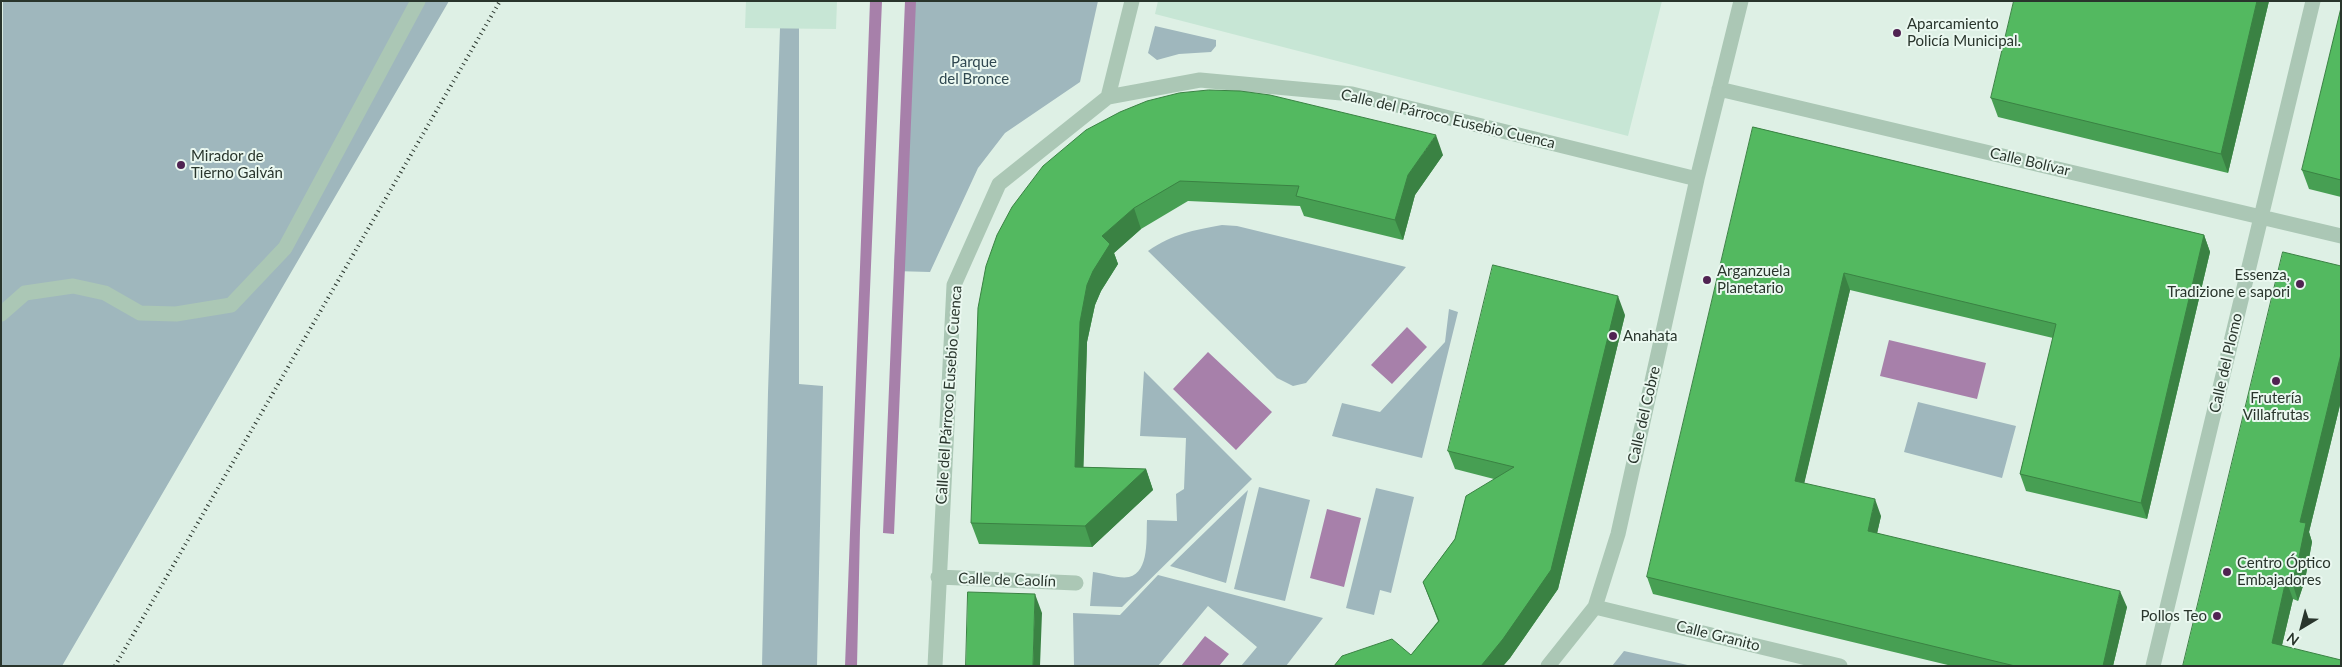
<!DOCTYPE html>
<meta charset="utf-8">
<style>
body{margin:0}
#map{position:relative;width:2342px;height:667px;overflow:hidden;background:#def0e5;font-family:Lato,sans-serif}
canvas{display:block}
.frame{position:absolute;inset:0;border:2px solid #29352c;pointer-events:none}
.north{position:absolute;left:2277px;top:602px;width:50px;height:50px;-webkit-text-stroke:4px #eaf8f0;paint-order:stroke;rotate:217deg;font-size:14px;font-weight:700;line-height:20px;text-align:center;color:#29352c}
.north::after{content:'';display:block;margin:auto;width:18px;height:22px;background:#29352c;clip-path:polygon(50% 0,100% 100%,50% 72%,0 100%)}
</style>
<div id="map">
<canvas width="2342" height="667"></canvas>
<div class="frame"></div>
<div class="north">N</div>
</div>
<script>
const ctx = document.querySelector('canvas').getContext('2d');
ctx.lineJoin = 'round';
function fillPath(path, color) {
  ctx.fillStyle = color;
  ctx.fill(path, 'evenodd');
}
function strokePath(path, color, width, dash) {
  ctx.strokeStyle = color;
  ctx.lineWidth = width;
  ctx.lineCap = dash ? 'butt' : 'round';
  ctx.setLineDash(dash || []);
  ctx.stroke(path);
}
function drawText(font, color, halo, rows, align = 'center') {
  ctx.font = font + ' Lato,sans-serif';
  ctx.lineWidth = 4;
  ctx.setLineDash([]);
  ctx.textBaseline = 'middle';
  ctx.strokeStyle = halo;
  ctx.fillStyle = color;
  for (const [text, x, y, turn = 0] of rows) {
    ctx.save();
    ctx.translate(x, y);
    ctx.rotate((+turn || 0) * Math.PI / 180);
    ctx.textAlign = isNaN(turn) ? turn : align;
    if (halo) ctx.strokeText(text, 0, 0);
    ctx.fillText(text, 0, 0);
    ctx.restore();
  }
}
const green = new Path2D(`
 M 3,1 L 449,1 L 62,666 L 1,666 Z
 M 908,1 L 1098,1 L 1080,82 L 1005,133 L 978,168 L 930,272 L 894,271 Z
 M 1155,26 L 1216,40 L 1216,46 L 1211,52 L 1179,54 L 1157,60 L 1148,53 Z
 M 780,28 L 799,28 L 799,384 L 823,386 L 817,666 L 762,666 L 768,392 Z
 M 1222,225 L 1237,226 L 1406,267 L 1306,383 L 1293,386 L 1277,378 L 1148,251 C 1174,233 1192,231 1222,225 Z
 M 1449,309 L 1458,312 L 1422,458 L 1332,436 L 1342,403 L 1380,412 L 1445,342 Z
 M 1144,371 L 1252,479 L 1122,607 L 1090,606 L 1093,572 C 1103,573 1119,579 1129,577 C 1150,572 1146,536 1147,520 L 1177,521 L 1176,494 L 1184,489 L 1186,438 L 1140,436 Z
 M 1918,402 L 2016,426 L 2002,478 L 1904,452 Z
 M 1259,487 L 1310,500 L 1285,601 L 1234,589 Z
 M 1376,488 L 1414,497 L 1391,593 L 1380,590 L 1374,615 L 1346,608 Z
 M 1248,490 L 1226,583 L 1170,566 Z
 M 1158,575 L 1323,618 L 1286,666 L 1241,666 L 1257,647 L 1208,606 L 1158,666 L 1074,666 L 1073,613 L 1120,615 Z
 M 1624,651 L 1692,666 L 1612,666 Z`);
const plaza = new Path2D(`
 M 746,1 L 837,1 L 836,29 L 745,28 Z
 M 1158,1 L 1662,1 L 1628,136 L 1155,14 Z`);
const water = new Path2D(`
 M 870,1 L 882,1 L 860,530 L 857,666 L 845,666 Z
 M 905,1 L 916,1 L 894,534 L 883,533 Z
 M 1407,327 L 1427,347 L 1392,384 L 1371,365 Z
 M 1889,340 L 1986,363 L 1977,399 L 1880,376 Z
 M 1208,352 L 1272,412 L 1236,450 L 1173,389 Z
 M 1327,509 L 1361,518 L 1344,587 L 1310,578 Z
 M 1205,636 L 1229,654 L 1219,666 L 1181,666 Z`);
const minor = new Path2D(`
 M 1719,89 L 2341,236
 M 1108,97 L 1132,1
 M 1,314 L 25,293 L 73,286 L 105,293 L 140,313 L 176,314 L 231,305 L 285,248 L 418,1
 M 938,577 L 1076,583
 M 1595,607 L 1840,666
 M 935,666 L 954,285 L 999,184 L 1108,97 L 1200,80 L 1352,94 L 1697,179
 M 1548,666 L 1595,607 L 1618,534 L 1697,179 L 1741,1
 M 2153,666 L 2313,1`);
const rail = new Path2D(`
 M 115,666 L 500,1`);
const wall = new Path2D(`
 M 2014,1 L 2269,1 L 2228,173 L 1998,117 L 1991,98 Z
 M 2341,8 L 2341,197 L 2309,189 L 2302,170 Z
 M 1753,127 L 2204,235 L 2210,252 L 2147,519 L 2026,491 L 2020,474 L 2053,338 L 1850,290 L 1804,483 L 1881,516 L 1877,533 L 2127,607 L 2113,666 L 1952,666 L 1653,594 L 1647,577 Z
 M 1443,155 L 1415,195 L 1403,240 L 1304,216 L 1300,206 L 1188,201 L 1141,229 L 1114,253 L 1118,264 L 1101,291 L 1095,305 L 1087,342 L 1083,467 L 1146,469 L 1153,490 L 1092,547 L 979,544 L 971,523 L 1043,166 Z
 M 2341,266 L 2341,401 L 2309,532 L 2312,542 L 2305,580 L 2298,601 L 2293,599 L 2282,645 L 2183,666 Z
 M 1625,315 L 1558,589 L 1510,658 L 1503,666 L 1334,666 L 1411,655 L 1438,621 L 1423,582 L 1455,539 L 1494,479 L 1455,469 L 1448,451 Z`);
const shadedWall = new Path2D(`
 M 2257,1 L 2269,1 L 2228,173 L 2221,154 Z
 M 1436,135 L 1443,155 L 1415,195 L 1403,240 L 1395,220 L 1408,175 Z
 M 1134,208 L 1141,229 L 1114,253 L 1118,264 L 1101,291 L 1095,305 L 1087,342 L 1083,487 L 1075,467 L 1080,322 L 1087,285 L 1102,236 Z
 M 2204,235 L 2210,252 L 2147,519 L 2141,503 Z
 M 1844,273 L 1850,290 L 1801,497 L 1795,481 Z
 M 1618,296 L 1625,315 L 1558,589 L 1510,658 L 1503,666 L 1481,666 Z
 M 2341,354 L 2341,401 L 2309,532 L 2312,542 L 2305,580 L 2298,601 L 2292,582 L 2300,522 Z
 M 1146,469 L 1153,490 L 1092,547 L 1085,526 Z
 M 1875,499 L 1881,516 L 1874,547 L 1868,531 Z
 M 2286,580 L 2293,599 L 2278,662 L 2272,643 Z
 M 2120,591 L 2127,607 L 2113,666 L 2103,666 Z
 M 1035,594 L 1042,613 L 1040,666 L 1033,666 Z`);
const building = new Path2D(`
 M 2014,1 L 2257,1 L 2221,154 L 1991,98 Z
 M 2341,8 L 2341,180 L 2302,170 Z
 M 1209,90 L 1240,91 L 1270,95 L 1436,135 L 1408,175 L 1395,220 L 1296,196 L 1299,186 L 1180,181 L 1134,208 L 1102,236 L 1110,244 L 1093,271 L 1087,285 L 1080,322 L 1075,467 L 1146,469 L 1085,526 L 971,523 L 978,308 L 986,266 L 997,235 L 1012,207 L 1043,166 L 1086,130 L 1120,112 L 1147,101 L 1179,93 Z
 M 1753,127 L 2204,235 L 2141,503 L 2020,474 L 2056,324 L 1844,273 L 1795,481 L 1875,499 L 1868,531 L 2120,591 L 2103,666 L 2015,666 L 1647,577 Z
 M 2283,252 L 2341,266 L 2341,354 L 2300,522 L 2306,523 L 2298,562 L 2292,582 L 2286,580 L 2272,643 L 2341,660 L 2341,666 L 2183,666 Z
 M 1493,265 L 1618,296 L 1551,570 L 1503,639 L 1481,666 L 1334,666 L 1342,656 L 1392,639 L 1411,655 L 1439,621 L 1423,582 L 1455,539 L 1466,496 L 1514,467 L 1448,451 Z
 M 968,592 L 1035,594 L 1033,666 L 966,666 Z`);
const markers = [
 [1897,33,5,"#502352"],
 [181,165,5,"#502352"],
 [1707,280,5,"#502352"],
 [2300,284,5,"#502352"],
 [1613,336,5,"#502352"],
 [2276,381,5,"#502352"],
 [2227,572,5,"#502352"],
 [2217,616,5,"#502352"]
];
const poiNames = [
 ["Aparcamiento",1907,24],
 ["Policía Municipal.",1907,41],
 ["Mirador de",191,156],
 ["Tierno Galván",191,173],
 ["Arganzuela",1717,271],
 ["Planetario",1717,288],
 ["Essenza,",2290,275,"right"],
 ["Tradizione e sapori",2290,292,"right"],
 ["Anahata",1623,336],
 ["Frutería",2276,398,"center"],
 ["Villafrutas",2276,415,"center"],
 ["Centro Óptico",2237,563],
 ["Embajadores",2237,580],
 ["Pollos Teo",2207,616,"right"]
];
const parkNames = [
 ["Parque",974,62],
 ["del Bronce",974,79]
];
const streetNames = [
 ["Calle del Párroco Eusebio Cuenca",1448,119,13],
 ["Calle Bolívar",2030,162,13],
 ["Calle del Plomo",2226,363,-77],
 ["Calle del Párroco Eusebio Cuenca",949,395,-86],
 ["Calle del Cobre",1644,415,-77],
 ["Calle de Caolín",1007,580,2],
 ["Calle Granito",1718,636,14]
];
fillPath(green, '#9fb7bd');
fillPath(plaza, '#c7e6d5');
fillPath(water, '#a780aa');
strokePath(minor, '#abc7b5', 15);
strokePath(rail, '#29352c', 4, [1, 4]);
fillPath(wall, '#479f53');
fillPath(shadedWall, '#3a8243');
fillPath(building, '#53b960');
strokePath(building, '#3a8243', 1);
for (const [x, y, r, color] of markers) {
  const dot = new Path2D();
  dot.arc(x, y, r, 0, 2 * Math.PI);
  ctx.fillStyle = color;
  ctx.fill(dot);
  strokePath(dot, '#eaf8f0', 2);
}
drawText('15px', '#29352c', '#eaf8f0', poiNames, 'left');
drawText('15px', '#304851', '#eaf8f0', parkNames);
drawText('15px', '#29352c', '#eaf8f0', streetNames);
</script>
